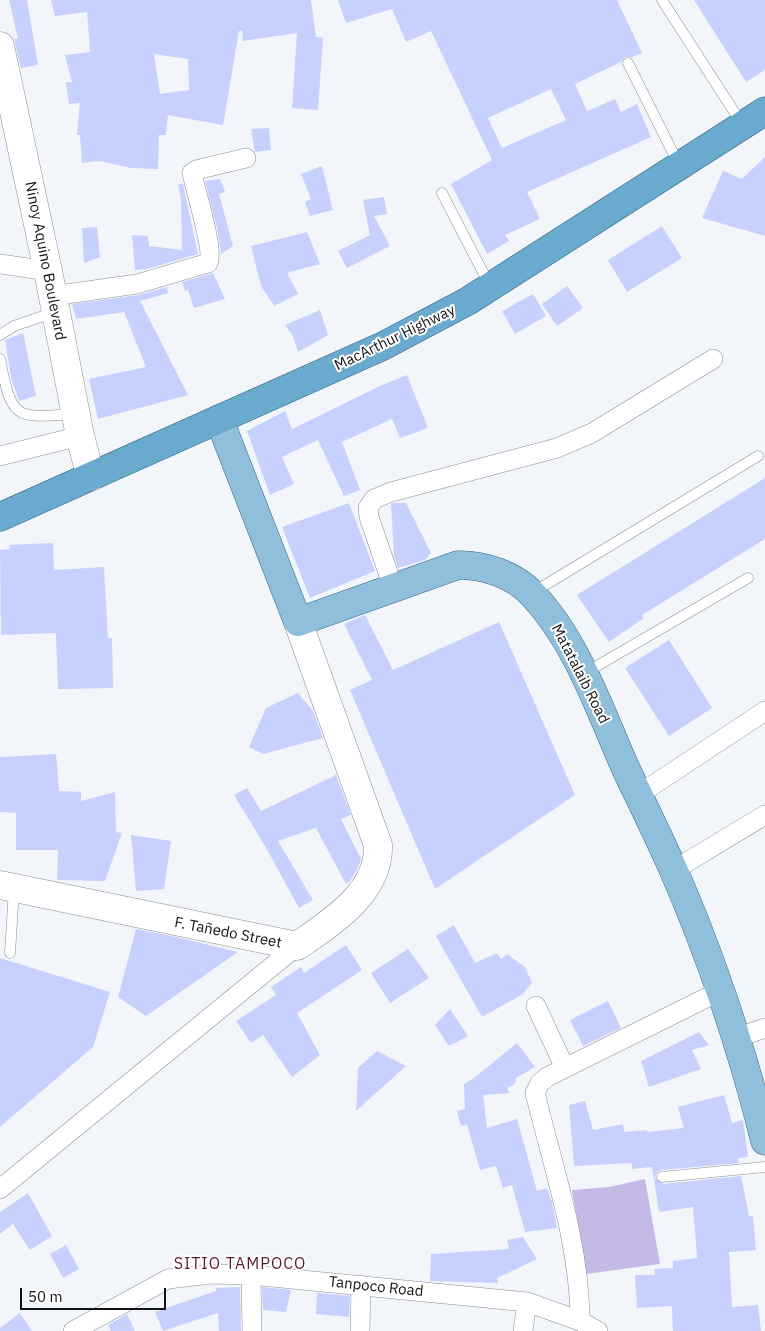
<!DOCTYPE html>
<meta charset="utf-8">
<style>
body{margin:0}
#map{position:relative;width:765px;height:1331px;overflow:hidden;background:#f2f5fa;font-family:"IBM Plex Sans",sans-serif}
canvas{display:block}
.scale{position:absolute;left:20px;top:1288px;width:146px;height:22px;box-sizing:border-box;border:2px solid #121314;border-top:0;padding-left:6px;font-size:15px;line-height:18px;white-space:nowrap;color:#121314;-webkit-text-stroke:4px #fff;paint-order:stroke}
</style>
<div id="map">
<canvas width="765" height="1331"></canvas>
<div class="scale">50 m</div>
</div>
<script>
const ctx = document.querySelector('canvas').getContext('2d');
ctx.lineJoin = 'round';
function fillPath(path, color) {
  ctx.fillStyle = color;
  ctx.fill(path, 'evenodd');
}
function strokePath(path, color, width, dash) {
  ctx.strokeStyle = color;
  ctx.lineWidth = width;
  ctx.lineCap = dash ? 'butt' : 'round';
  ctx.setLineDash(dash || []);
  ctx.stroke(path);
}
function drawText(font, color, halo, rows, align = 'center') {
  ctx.font = font + ' "IBM Plex Sans",sans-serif';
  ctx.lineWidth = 4;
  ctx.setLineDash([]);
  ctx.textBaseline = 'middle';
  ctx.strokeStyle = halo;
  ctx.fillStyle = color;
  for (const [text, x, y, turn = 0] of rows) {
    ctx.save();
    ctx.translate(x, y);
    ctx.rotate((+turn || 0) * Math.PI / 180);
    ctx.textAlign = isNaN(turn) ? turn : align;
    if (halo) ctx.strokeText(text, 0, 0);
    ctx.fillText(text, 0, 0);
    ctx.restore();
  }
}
const green = new Path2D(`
 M 645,1179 L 660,1264 L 586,1274 L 572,1190 L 609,1187 Z`);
const building = new Path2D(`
 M 9,0 L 27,0 L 38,65 L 21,68 L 14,39 L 18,39 Z
 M 51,0 L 311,0 L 316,37 L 323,38 L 318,110 L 292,108 L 297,33 L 243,41 L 242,31 L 239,31 L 223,125 L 168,115 L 166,135 L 159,135 L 158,169 L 131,168 L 100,161 L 82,163 L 80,135 L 77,135 L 80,103 L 69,104 L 66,82 L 72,82 L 65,55 L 90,52 L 87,12 L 55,16 ZM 154,54 L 188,59 L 189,90 L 160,94 Z
 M 338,0 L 617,0 L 642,53 L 632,57 L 625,57 L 621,62 L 575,84 L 587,111 L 615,99 L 621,112 L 637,104 L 651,137 L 527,192 L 540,219 L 505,235 L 509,241 L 487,254 L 451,184 L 492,160 L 431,31 L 406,42 L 392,9 L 346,23 ZM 551,89 L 566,120 L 502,148 L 488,118 Z
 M 694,0 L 765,0 L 765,70 L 746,82 Z
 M 269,128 L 271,150 L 255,152 L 251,129 Z
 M 765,157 L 765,236 L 702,218 L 723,171 L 742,179 Z
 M 322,166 L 333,210 L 310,216 L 305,202 L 311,199 L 301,174 Z
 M 220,179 L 225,192 L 219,194 L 233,246 L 221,254 L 218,232 L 205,181 Z
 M 178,184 L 183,184 L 198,254 L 147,269 L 135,270 L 132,235 L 148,236 L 149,246 L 182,250 L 181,199 Z
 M 384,197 L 387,214 L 374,216 L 390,246 L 347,268 L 338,251 L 370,235 L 363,200 Z
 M 662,226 L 682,258 L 627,292 L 608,260 Z
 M 97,227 L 100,257 L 84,263 L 82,228 Z
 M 307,232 L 320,264 L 287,273 L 298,294 L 274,306 L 261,286 L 251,246 Z
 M 213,273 L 225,299 L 194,308 L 188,290 L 185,291 L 182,282 Z
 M 567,286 L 583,308 L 557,326 L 542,304 Z
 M 167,287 L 168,293 L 140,301 L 188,395 L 98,419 L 89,379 L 146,367 L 124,312 L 76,319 L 72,304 L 139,295 Z
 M 533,294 L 546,316 L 515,334 L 502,311 Z
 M 320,310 L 328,335 L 298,352 L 293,336 L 285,325 Z
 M 23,333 L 36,396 L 19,401 L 11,378 L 5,340 Z
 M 407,375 L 428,428 L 400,438 L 392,419 L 342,442 L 360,490 L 344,496 L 318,440 L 282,457 L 294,484 L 270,495 L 247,431 L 285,411 L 292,429 L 380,386 Z
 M 765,478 L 765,539 L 642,615 L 644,618 L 609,642 L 577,595 Z
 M 349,503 L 375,571 L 310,598 L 282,527 Z
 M 394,503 L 406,503 L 431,553 L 425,560 L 398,568 L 394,556 L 391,504 Z
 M 53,543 L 54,570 L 104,567 L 108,638 L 112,638 L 113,688 L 58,689 L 56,633 L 1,635 L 0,550 L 10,549 L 9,545 Z
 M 365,615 L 393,670 L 499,622 L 575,795 L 435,889 L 350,690 L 372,680 L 344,624 Z
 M 669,640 L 712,708 L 669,736 L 625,668 Z
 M 298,693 L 313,711 L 323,738 L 263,754 L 249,747 L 266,708 Z
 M 56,754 L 59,791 L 81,792 L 81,801 L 115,792 L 116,832 L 122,833 L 105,881 L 57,880 L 58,850 L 16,850 L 16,813 L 0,812 L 0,757 Z
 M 336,775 L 351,815 L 341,819 L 361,859 L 357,870 L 350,881 L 346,884 L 316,828 L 278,841 L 313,900 L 299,908 L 265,846 L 234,795 L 247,788 L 261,811 Z
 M 131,835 L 171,841 L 164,889 L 136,891 Z
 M 454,925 L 475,963 L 497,953 L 501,959 L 507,954 L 525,967 L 532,983 L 523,994 L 482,1017 L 436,936 Z
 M 136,929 L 176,937 L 238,952 L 146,1016 L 118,997 Z
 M 346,945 L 362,970 L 297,1013 L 320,1055 L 292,1077 L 263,1035 L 251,1043 L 236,1021 L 276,995 L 271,987 L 301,967 L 304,973 Z
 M 408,949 L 429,978 L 390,1003 L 371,973 Z
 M 0,958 L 110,992 L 93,1047 L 0,1127 Z
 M 608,1001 L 621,1028 L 583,1046 L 570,1020 Z
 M 450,1009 L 468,1036 L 449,1046 L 435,1025 Z
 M 699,1032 L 709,1045 L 692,1050 L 701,1069 L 649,1087 L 641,1061 Z
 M 517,1043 L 535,1067 L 516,1078 L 515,1084 L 507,1088 L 509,1093 L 483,1095 L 487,1128 L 517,1119 L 537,1191 L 547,1188 L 552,1202 L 557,1228 L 525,1232 L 512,1185 L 503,1188 L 496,1166 L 480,1170 L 467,1125 L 461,1126 L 457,1111 L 465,1109 L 464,1084 L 474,1078 Z
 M 377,1051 L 406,1066 L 356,1111 L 358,1068 Z
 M 724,1095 L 732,1123 L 743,1120 L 748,1157 L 738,1158 L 739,1163 L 661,1170 L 656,1174 L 655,1178 L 663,1184 L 741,1176 L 749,1216 L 753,1216 L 756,1250 L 729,1252 L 732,1307 L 758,1305 L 761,1331 L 673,1331 L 672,1306 L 637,1308 L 635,1275 L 655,1275 L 654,1269 L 673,1268 L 673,1261 L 697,1258 L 693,1207 L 659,1212 L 652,1167 L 632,1169 L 632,1163 L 574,1166 L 569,1105 L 585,1101 L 593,1130 L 623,1124 L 624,1132 L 647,1130 L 647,1132 L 684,1128 L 678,1107 Z
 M 28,1193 L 52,1236 L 30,1250 L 13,1224 L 0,1234 L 0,1212 Z
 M 523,1237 L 537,1259 L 497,1278 L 498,1283 L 430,1281 L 431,1254 L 509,1249 L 507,1240 Z
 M 66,1245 L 79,1269 L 63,1278 L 50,1254 Z
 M 240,1287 L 241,1331 L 219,1331 L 218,1313 L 163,1331 L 155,1312 L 216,1291 L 216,1288 Z
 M 262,1287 L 291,1290 L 286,1312 L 263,1310 Z
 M 317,1293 L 350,1296 L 349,1317 L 316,1314 Z
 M 20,1313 L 32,1331 L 0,1331 L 0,1328 Z
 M 127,1314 L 135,1331 L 111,1331 L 108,1325 Z`);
const service = new Path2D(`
 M 662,0 L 742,124
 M 628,63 L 679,165
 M 442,193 L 490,286
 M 0,335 L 14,326 L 55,312
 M 0,359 C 12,421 15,418 75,414
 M 532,593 L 758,456
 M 585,673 L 748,578
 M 10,953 L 14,889
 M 662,1177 L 765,1167`);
const minor = new Path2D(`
 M 0,264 L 48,271
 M 52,296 L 137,284 L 208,263 C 215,252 195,189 192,173 L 196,170 L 246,158
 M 0,456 L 80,436
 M 393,587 L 369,517 L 368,508 L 374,499 L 391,492 L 557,448 L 592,433 L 713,359
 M 638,795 L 765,711
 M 674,870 L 765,815
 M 536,1006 L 565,1068
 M 736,1038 L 765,1028
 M 0,1189 L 297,946
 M 251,1275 L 252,1331
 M 580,1321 C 580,1245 553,1167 535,1093 L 540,1083 L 547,1077 L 720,991
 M 73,1331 L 168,1279 L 211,1274 L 251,1275 L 527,1302 L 580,1321 L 598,1331
 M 360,1331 L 361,1285
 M 523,1331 L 527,1302`);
const secondary = new Path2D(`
 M 0,46 L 48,271 L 80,436 L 91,477
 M 0,885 L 297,946 C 332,922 380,892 378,845 L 298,622`);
const primary = new Path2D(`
 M 219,419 L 298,622 L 458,565 C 484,565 514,574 533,595 C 577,642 599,708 625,767 C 641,801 658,835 673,869 C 711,956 742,1049 765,1141`);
const trunk = new Path2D(`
 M 0,517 L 383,346 L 468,301 L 765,111`);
const streetNames = [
 ["Ninoy Aquino Boulevard",45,261,79],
 ["MacArthur Highway",395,338,-26],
 ["Matatalaib Road",580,674,63],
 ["F. Tañedo Street",228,933,11],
 ["Tanpoco Road",376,1287,6]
];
const neighbourhoodNames = [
 ["SITIO TAMPOCO",240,1264]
];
fillPath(green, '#c5b9e6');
fillPath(building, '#c8d1fe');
strokePath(service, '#898c90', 11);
strokePath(minor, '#898c90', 20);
strokePath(secondary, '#898c90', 29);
strokePath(primary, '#336884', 29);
strokePath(trunk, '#336884', 29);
strokePath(service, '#fff', 10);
strokePath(minor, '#fff', 19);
strokePath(secondary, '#fff', 28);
strokePath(primary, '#8fbfda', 28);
strokePath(trunk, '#6aaace', 28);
drawText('15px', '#121314', '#fff', streetNames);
ctx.letterSpacing = '1px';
drawText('16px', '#5c1935', '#fff', neighbourhoodNames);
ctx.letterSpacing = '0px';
</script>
